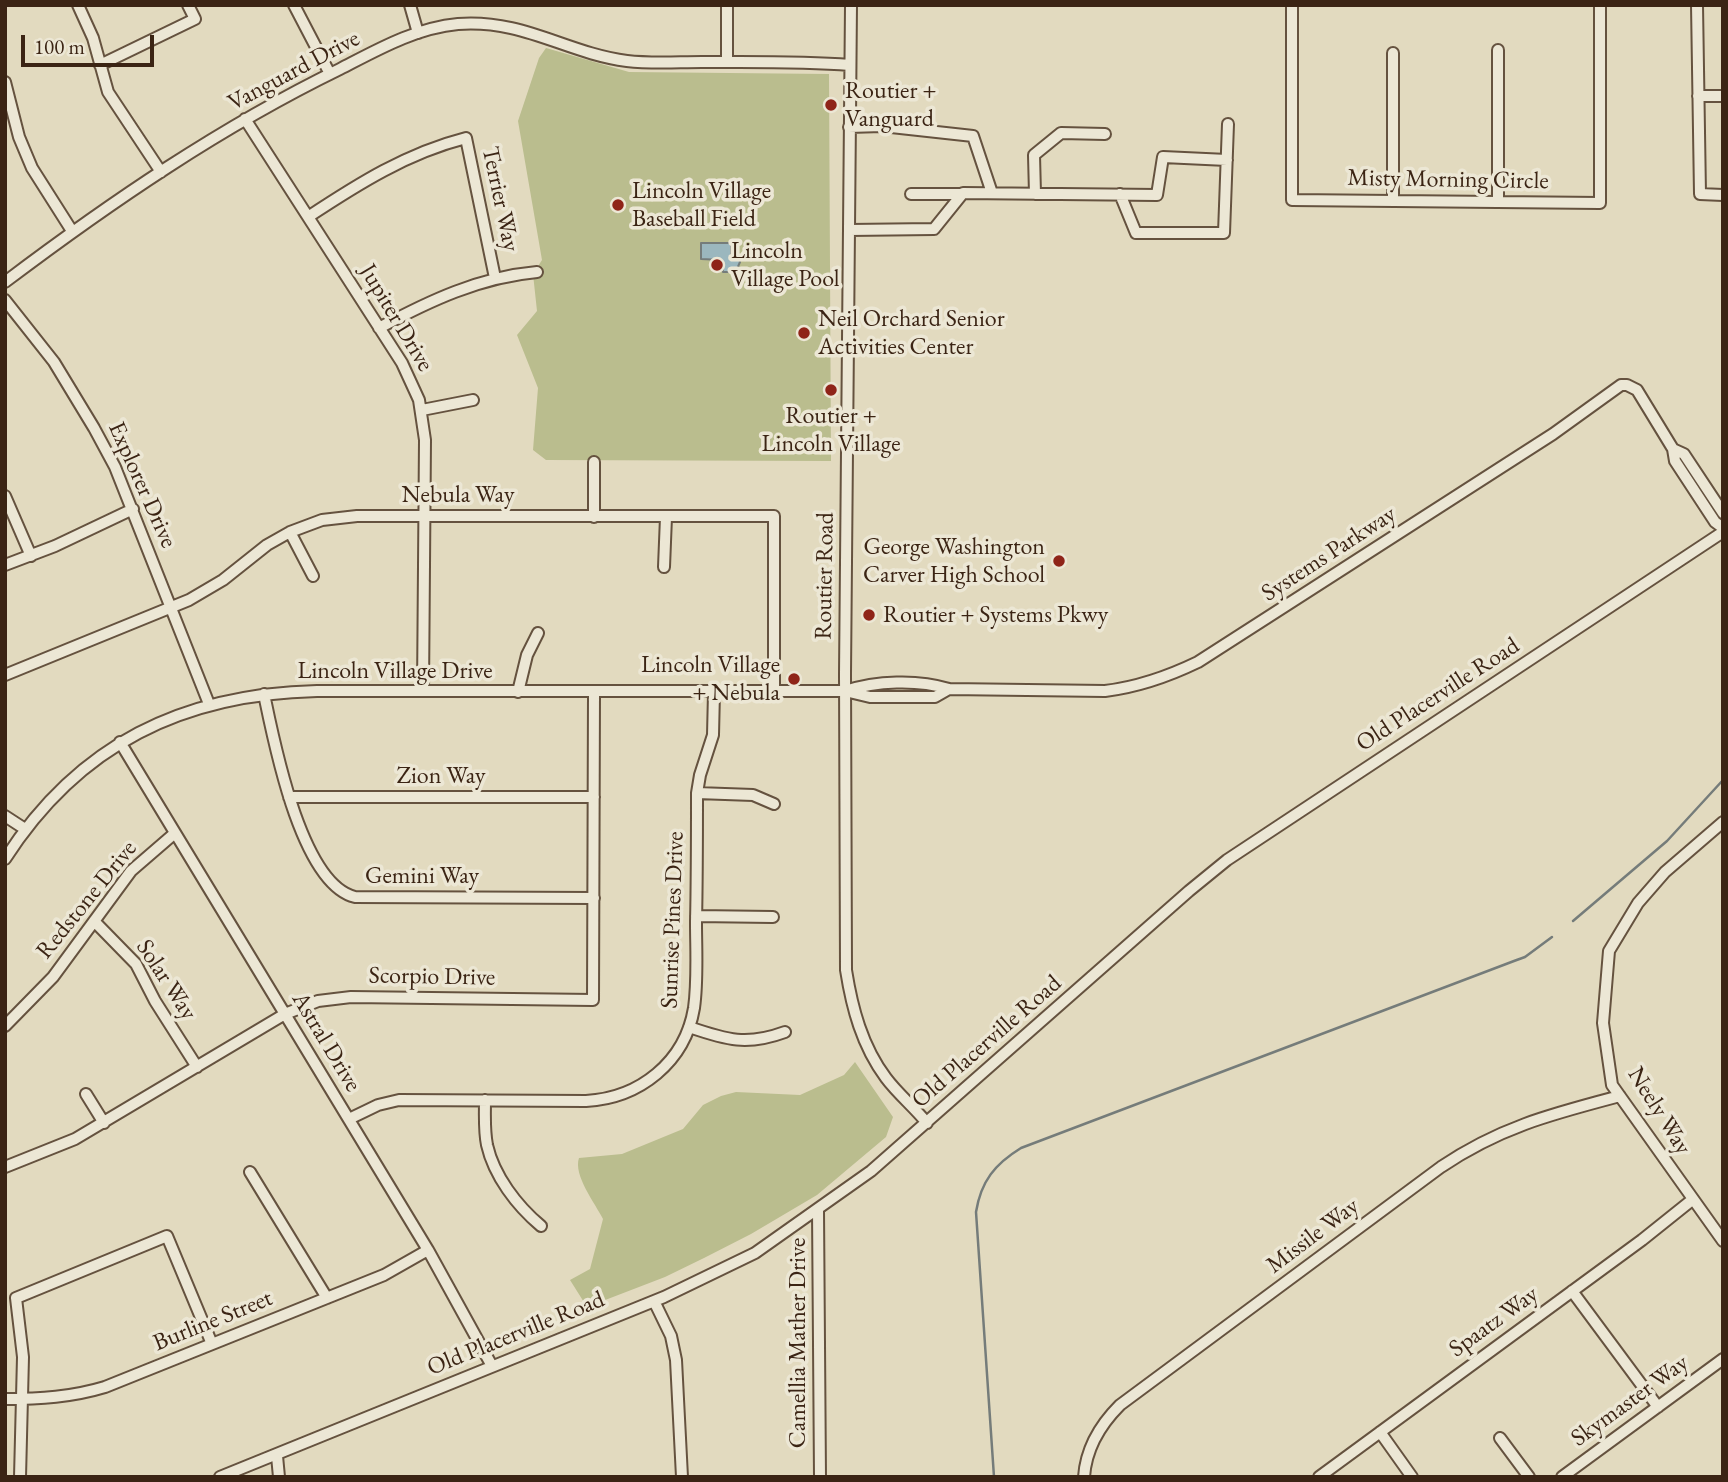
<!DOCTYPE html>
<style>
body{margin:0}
#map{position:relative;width:1728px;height:1482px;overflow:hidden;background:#e2dabf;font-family:"EB Garamond",serif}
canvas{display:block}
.frame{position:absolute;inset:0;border:7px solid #3b2414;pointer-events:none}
.scale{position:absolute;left:21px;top:35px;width:133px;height:32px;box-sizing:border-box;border:4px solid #3b2414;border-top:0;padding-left:9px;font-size:21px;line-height:24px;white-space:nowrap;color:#3b2414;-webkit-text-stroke:5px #ece7d5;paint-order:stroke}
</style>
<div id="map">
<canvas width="1728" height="1482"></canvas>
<div class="frame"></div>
<div class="scale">100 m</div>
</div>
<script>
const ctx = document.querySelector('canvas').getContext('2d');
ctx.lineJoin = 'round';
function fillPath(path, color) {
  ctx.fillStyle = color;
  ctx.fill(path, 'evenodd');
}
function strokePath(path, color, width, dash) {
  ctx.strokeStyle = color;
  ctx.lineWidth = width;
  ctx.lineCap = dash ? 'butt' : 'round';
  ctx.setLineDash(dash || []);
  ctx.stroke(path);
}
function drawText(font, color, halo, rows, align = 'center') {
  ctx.font = font + ' "EB Garamond",serif';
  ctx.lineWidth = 7;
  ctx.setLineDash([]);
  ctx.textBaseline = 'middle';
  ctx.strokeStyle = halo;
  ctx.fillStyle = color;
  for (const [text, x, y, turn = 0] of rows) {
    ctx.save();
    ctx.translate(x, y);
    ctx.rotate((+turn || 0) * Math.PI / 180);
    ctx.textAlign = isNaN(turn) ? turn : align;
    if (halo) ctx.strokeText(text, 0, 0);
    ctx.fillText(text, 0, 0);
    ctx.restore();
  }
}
const green = new Path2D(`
 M 546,48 L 629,72 L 829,74 L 831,461 L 546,460 L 533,450 L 538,388 L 517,335 L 537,311 L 533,274 L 542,260 L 518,121 L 539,58 Z
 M 855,1062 L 893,1117 L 886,1137 L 817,1195 L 751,1234 L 704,1258 L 665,1277 L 587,1307 L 570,1280 L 590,1269 L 603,1219 C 595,1203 573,1175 579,1158 L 622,1154 L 683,1129 L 703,1105 L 721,1096 L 736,1092 L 800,1095 L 844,1075 Z`);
const water = new Path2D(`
 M 701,243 L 731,243 L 731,257 L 737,252 L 740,262 L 737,269 L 731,272 L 723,272 L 722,260 L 701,259 Z`);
const stream = new Path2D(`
 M 1573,921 L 1667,841 L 1723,780
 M 994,1477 L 976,1212 C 981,1181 995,1164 1021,1148 L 1514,961 L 1525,957 L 1552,937`);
const minor = new Path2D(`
 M 78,5 L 93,38 L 108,92 L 161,172
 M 294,5 L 330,74
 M 410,5 L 418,33
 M 851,5 L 845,673 L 846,970 C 852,1008 862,1046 886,1078 C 898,1094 914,1107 927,1123
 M 1292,5 L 1292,200 L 1600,203 L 1600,5
 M 1697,5 L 1700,194 L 1723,195
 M 1498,50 L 1498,202
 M 1393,53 L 1393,201
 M 727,62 L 727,5
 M 100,65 L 195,19 L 188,5
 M 5,82 L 19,137 L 32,168 L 72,231
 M 1698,96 L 1723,96
 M 245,119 L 402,363 L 419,400 L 425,440 L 423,691
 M 849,127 L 882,126 L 973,136 L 992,193
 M 911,194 L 963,194
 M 1035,194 L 1034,155 L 1061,133 L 1105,134
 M 1120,194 L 1136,233 L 1224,233 L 1228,124
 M 308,217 C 358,184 407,153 466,138 L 495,278
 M 849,230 L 934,229 L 963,193 L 1157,195 L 1163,157 L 1227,160
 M 5,282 C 111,202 221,127 340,69 C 377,50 415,28 458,24 C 524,19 566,53 627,61 C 652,64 677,62 702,62 C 751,62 801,61 850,65
 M 5,300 L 54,362 L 94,428 L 115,467 L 209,704
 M 379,328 C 429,301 480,277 537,272
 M 422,410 L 473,400
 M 1673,449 L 1684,454 L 1723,513
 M 594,462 L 594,517
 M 5,496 L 31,556
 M 290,532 L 313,576
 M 5,565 L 55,546 L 133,509
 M 664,567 L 666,517
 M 5,675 L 189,600 L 223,580 L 267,545 L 290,532 L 322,520 L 357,516 L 774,516 L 774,692
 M 845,691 C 876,681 917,679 949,689 L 1105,691 C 1138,687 1167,677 1198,662 L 1553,434 L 1621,385 L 1627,385 L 1637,390 L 1673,449 L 1675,461 L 1715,522 L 1723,528
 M 518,692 L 527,655 L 538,633
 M 264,694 C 274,742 301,884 355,897 L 594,898
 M 120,742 L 428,1250 L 492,1366
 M 697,793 L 753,795 L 774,804
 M 289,797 L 594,797
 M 5,816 L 25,829
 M 1723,822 L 1665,872 L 1638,903 L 1609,951 L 1603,1023 L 1612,1085 L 1723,1241
 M 5,859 C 79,744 183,694 317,691 L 845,691 L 870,697 L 935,697 L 949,689
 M 696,916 L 773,917
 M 94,921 L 136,964 L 155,1001 L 197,1067
 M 5,1026 L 53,977 L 131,871 L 175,833
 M 689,1027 C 727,1040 747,1046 785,1032
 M 86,1094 L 104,1123
 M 485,1100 C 485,1115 484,1130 487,1145 C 494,1176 517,1206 541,1226
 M 349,1119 L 378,1105 L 399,1100 L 586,1101 C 640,1098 685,1062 694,1008 C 698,980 696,950 696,922 C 697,879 697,836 697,793 L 700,775 L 713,735 L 714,692
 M 5,1167 L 75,1139 L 285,1014 L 318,1001 L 351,997 L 593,1000 L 594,692
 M 250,1172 L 327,1298
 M 818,1210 L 820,1477
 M 1572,1291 L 1658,1407
 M 654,1301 L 671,1336 L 676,1360 L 682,1477
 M 5,1399 C 40,1399 72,1397 105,1387 L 384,1275 L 428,1250
 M 1380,1432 L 1412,1477
 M 1500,1438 L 1529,1477
 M 277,1456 L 279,1477
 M 20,1477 L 23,1357 L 16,1298 L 167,1236 L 212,1344
 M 220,1477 L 664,1297 L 755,1253 L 871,1171 L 1189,891 L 1227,860 L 1723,532
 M 1084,1477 C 1086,1448 1100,1425 1120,1405 L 1441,1167 C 1500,1127 1552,1114 1620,1096
 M 1319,1477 L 1642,1240 L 1692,1200
 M 1562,1477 L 1723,1359`);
const markers = [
 [831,105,7,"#8f2418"],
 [618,205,7,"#8f2418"],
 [717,265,7,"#8f2418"],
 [804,333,7,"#8f2418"],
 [831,390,7,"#8f2418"],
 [1059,561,7,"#8f2418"],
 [869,615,7,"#8f2418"],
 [794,679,7,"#8f2418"]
];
const streetNames = [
 ["Vanguard Drive",294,71,-28],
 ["Misty Morning Circle",1448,180,1],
 ["Terrier Way",500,199,78],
 ["Jupiter Drive",396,318,59],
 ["Explorer Drive",142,485,66],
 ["Nebula Way",458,495],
 ["Systems Parkway",1329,554,-33],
 ["Routier Road",825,576,-89],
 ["Lincoln Village Drive",395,671],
 ["Old Placerville Road",1438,695,-33],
 ["Zion Way",441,776],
 ["Gemini Way",422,876],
 ["Redstone Drive",87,900,-51],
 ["Sunrise Pines Drive",673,920,-88],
 ["Scorpio Drive",432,977,1],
 ["Solar Way",166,980,57],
 ["Astral Drive",326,1042,59],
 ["Old Placerville Road",987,1042,-41],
 ["Neely Way",1659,1111,58],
 ["Missile Way",1313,1236,-37],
 ["Burline Street",213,1321,-22],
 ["Spaatz Way",1494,1322,-36],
 ["Old Placerville Road",516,1334,-22],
 ["Camellia Mather Drive",798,1343,-90],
 ["Skymaster Way",1630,1401,-36]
];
const poiNames = [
 ["Routier +",845,91],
 ["Vanguard",845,119],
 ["Lincoln Village",632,191],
 ["Baseball Field",632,219],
 ["Lincoln",731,251],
 ["Village Pool",731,279],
 ["Neil Orchard Senior",818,319],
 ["Activities Center",818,347],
 ["Routier +",831,416,"center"],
 ["Lincoln Village",831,444,"center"],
 ["George Washington",1045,547,"right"],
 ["Carver High School",1045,575,"right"],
 ["Routier + Systems Pkwy",883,615],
 ["Lincoln Village",780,665,"right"],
 ["+ Nebula",780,693,"right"]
];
fillPath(green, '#babd8e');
fillPath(water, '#9bb7be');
strokePath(water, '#757c7a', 2);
strokePath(stream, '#757c7a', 2.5);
strokePath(minor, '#65523f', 14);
strokePath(minor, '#ece7d5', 10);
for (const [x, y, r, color] of markers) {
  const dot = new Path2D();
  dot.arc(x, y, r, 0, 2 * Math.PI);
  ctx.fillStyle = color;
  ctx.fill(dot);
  strokePath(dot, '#ece7d5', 2.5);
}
drawText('24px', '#3b2414', '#ece7d5', streetNames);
drawText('24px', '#3b2414', '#ece7d5', poiNames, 'left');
</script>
